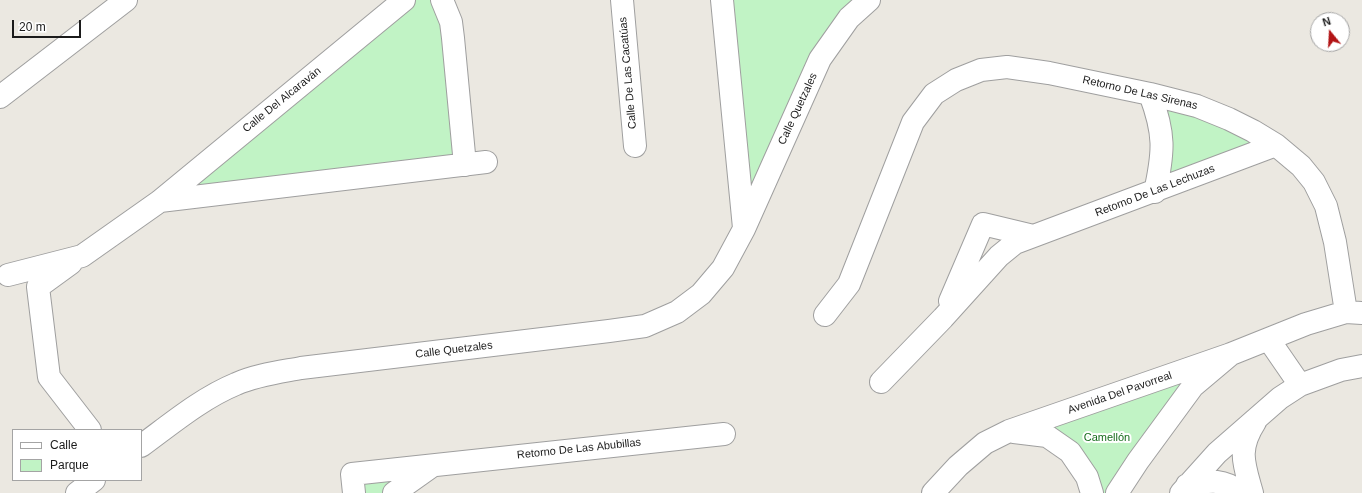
<!DOCTYPE html>
<meta charset="utf-8">
<style>
body{margin:0}
#map{position:relative;width:1362px;height:493px;overflow:hidden;background:#ebe8e1;font-family:Arial,sans-serif}
canvas{display:block}
.legend{position:absolute;left:12px;top:429px;width:130px;height:52px;box-sizing:border-box;background:#fff;border:1px solid #a4a4a4;margin:0;padding:5px 7px;list-style:none;font-size:12px;color:#1b1b1b}
.legend li{display:flex;align-items:center;gap:8px;height:20px}
.legend b{width:20px;border:1px solid #a4a4a4}
.north{position:absolute;left:1310px;top:12px;width:40px;height:40px;box-sizing:border-box;background:#fff;border:1px solid #a4a4a4;border-radius:50%;rotate:342deg;font-size:11px;font-weight:700;line-height:16px;text-align:center;color:#1b1b1b}
.north::after{content:'';display:block;margin:auto;width:14px;height:18px;background:#b21415;clip-path:polygon(50% 0,100% 100%,50% 72%,0 100%)}
.scale{position:absolute;left:12px;top:20px;width:69px;height:18px;box-sizing:border-box;border:2px solid #1b1b1b;border-top:0;padding-left:5px;font-size:12px;line-height:14px;white-space:nowrap;color:#1b1b1b;-webkit-text-stroke:3px #fff;paint-order:stroke}
</style>
<div id="map">
<canvas width="1362" height="493"></canvas>
<ul class="legend">
<li><b style="height:5px;background:#fff"></b>Calle</li>
<li><b style="height:11px;background:#c1f3c5"></b>Parque</li>
</ul>
<div class="north">N</div>
<div class="scale">20 m</div>
</div>
<script>
const ctx = document.querySelector('canvas').getContext('2d');
ctx.lineJoin = 'round';
function fillPath(path, color) {
  ctx.fillStyle = color;
  ctx.fill(path, 'evenodd');
}
function strokePath(path, color, width, dash) {
  ctx.strokeStyle = color;
  ctx.lineWidth = width;
  ctx.lineCap = dash ? 'butt' : 'round';
  ctx.setLineDash(dash || []);
  ctx.stroke(path);
}
function drawText(font, color, halo, rows, align = 'center') {
  ctx.font = font + ' Arial,sans-serif';
  ctx.lineWidth = 4;
  ctx.setLineDash([]);
  ctx.textBaseline = 'middle';
  ctx.strokeStyle = halo;
  ctx.fillStyle = color;
  for (const [text, x, y, turn = 0] of rows) {
    ctx.save();
    ctx.translate(x, y);
    ctx.rotate((+turn || 0) * Math.PI / 180);
    ctx.textAlign = isNaN(turn) ? turn : align;
    if (halo) ctx.strokeText(text, 0, 0);
    ctx.fillText(text, 0, 0);
    ctx.restore();
  }
}
const park = new Path2D(`
 M 404,0 L 442,0 L 465,165 L 160,201 Z
 M 722,0 L 869,0 L 849,18 L 744,229 Z
 M 1150,94 L 1276,145 L 1155,192 Z
 M 1231,354 L 1117,493 L 1092,493 L 1070,452 L 1009,431 Z
 M 434,465 L 394,493 L 354,493 L 352,474 Z`);
const minor = new Path2D(`
 M 442,0 L 451,22 L 453,38 L 465,165
 M 622,0 L 635,146
 M 722,0 L 744,228
 M 1150,94 C 1165,134 1164,151 1155,192
 M 0,97 L 126,0
 M 160,201 L 486,162
 M 71,263 L 38,287 L 49,377 L 90,430
 M 8,275 L 82,256 L 160,201 L 404,0
 M 950,301 L 983,224 L 1033,236
 M 825,315 L 849,284 L 913,122 L 934,94 L 956,80 L 981,70 L 1007,67 L 1049,73 L 1150,94 L 1197,106 L 1229,119 L 1253,131 L 1276,145 L 1301,166 L 1314,182 L 1326,206 L 1335,242 L 1346,312
 M 1269,340 L 1300,385
 M 881,382 L 943,318 L 999,256 L 1015,243 L 1276,145
 M 1014,432 L 1047,436 L 1070,452 L 1087,477 L 1092,493
 M 141,446 C 171,424 202,398 236,384 C 256,375 280,372 301,368 L 609,331 L 645,326 L 677,312 L 701,294 L 723,268 L 744,229 L 820,59 L 849,18 L 869,0
 M 1187,485 C 1210,481 1222,478 1242,493
 M 77,493 L 94,480
 M 354,493 L 352,474 L 724,434
 M 394,493 L 432,466
 M 933,493 L 958,466 L 985,443 L 1009,431 L 1231,354
 M 1117,493 L 1138,461 L 1193,386 L 1231,354 L 1306,324 L 1346,312 L 1362,313
 M 1181,493 L 1217,453 L 1280,398 L 1300,385 L 1341,370 L 1362,366
 M 1252,493 C 1244,464 1237,450 1255,422`);
const streetNames = [
 ["Calle De Las Cacatúas",628,73,-95],
 ["Retorno De Las Sirenas",1140,93,13],
 ["Calle Del Alcaraván",282,100,-39],
 ["Calle Quetzales",798,109,-65],
 ["Retorno De Las Lechuzas",1155,191,-21],
 ["Calle Quetzales",454,350,-7],
 ["Avenida Del Pavorreal",1120,393,-19],
 ["Retorno De Las Abubillas",579,449,-6]
];
const parkNames = [
 ["Camellón",1107,438]
];
fillPath(park, '#c1f3c5');
strokePath(minor, '#9f9f9f', 24);
strokePath(minor, '#fff', 22);
drawText('11px', '#1b1b1b', '#fff', streetNames);
drawText('11px', '#166c1c', '#fff', parkNames);
</script>
